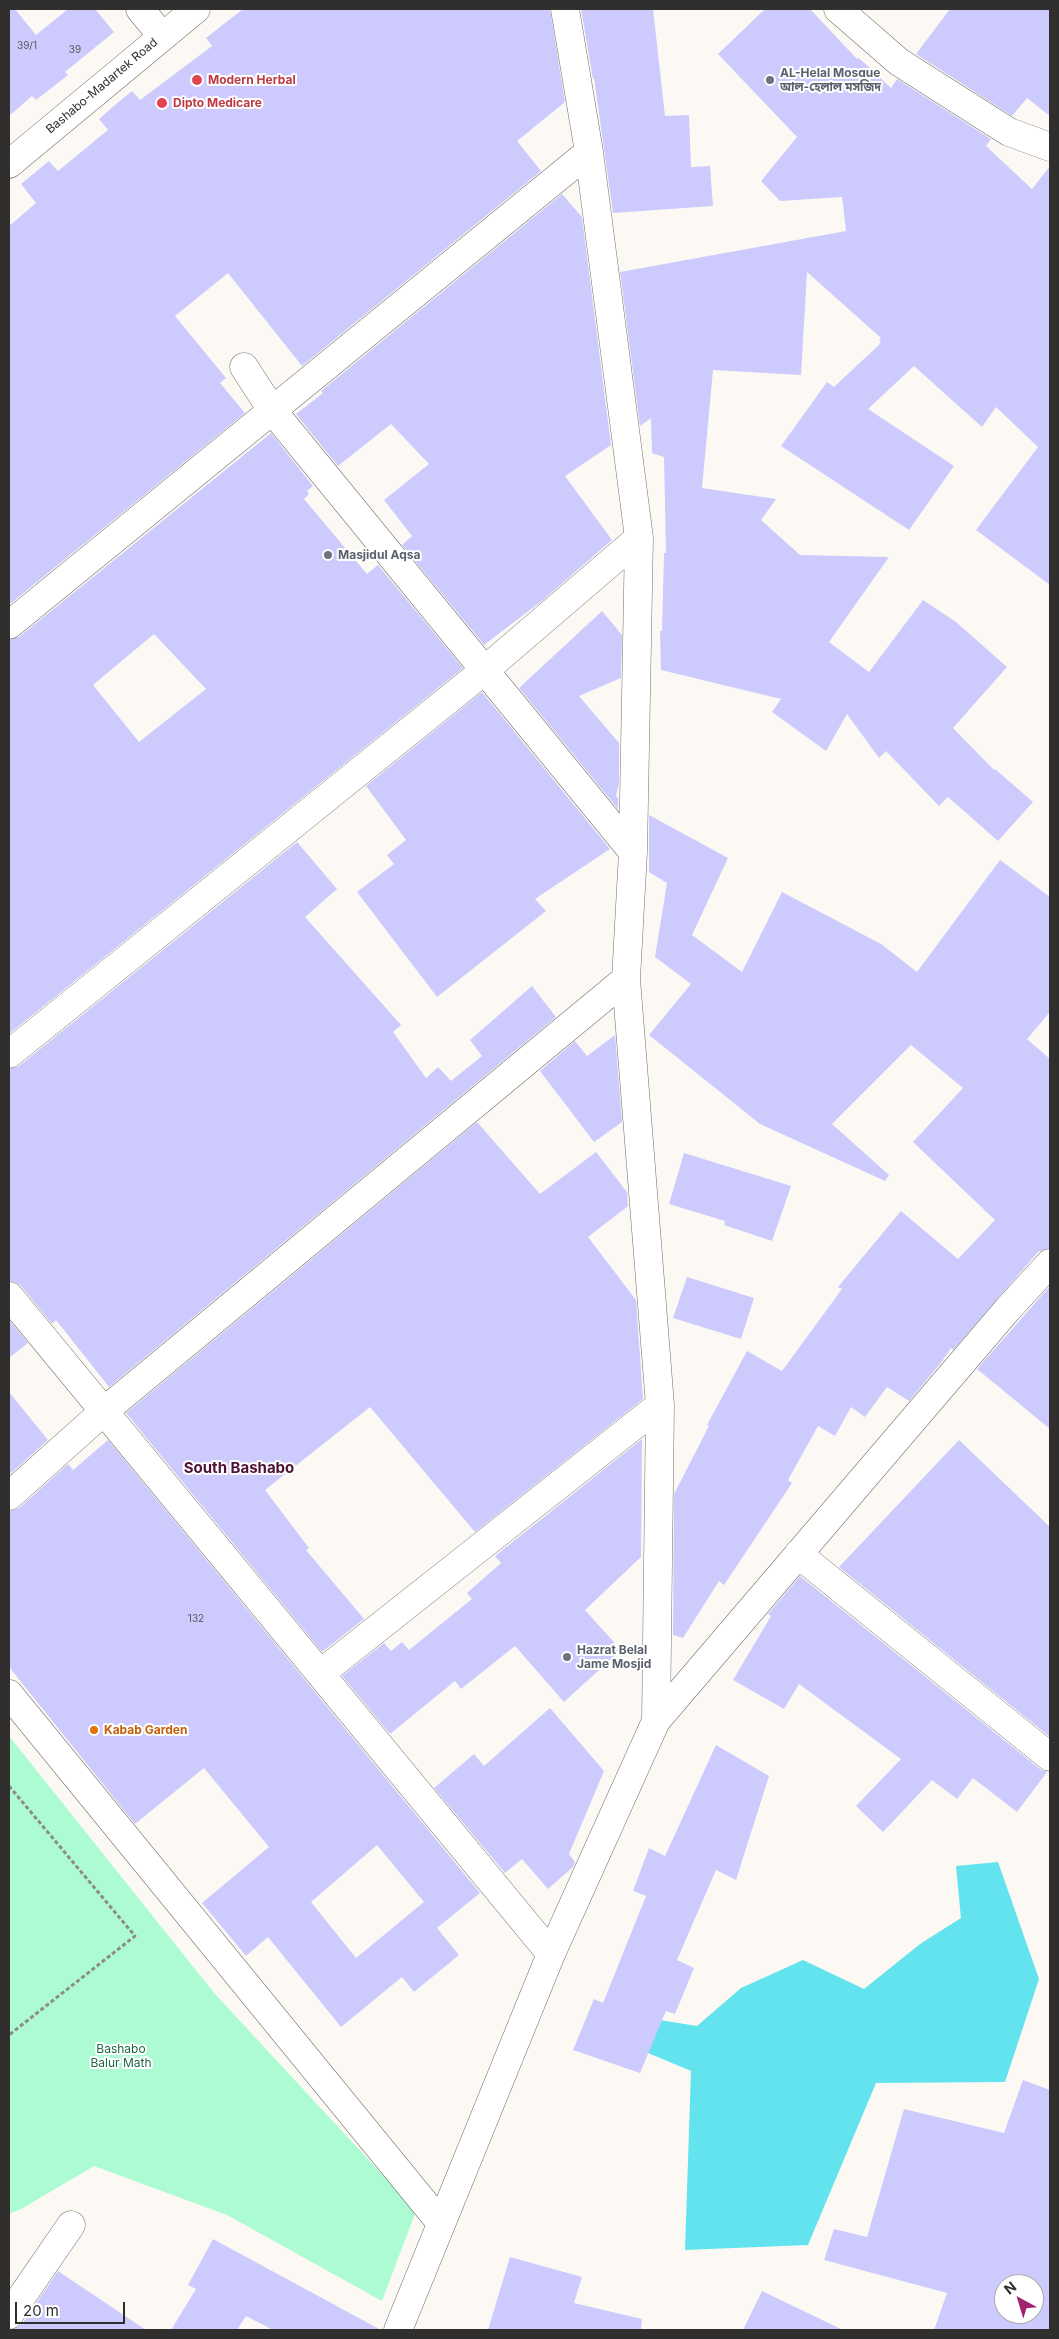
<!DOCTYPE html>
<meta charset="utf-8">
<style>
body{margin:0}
#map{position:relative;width:1059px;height:2339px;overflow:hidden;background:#fcf9f4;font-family:Inter,sans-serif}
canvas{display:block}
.frame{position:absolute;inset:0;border:10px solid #302f2d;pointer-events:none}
.north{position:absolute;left:994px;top:2274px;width:50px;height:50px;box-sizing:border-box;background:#fff;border:1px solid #acacab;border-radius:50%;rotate:321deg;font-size:14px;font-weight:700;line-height:20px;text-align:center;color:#302f2d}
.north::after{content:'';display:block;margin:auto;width:18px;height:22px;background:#a32373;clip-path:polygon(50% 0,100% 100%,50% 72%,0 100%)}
.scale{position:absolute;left:15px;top:2302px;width:110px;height:22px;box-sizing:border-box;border:2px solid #302f2d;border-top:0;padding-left:6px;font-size:15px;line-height:18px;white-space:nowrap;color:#302f2d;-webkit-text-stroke:4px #fff;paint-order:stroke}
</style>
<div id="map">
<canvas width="1059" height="2339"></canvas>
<div class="frame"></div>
<div class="north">N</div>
<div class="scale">20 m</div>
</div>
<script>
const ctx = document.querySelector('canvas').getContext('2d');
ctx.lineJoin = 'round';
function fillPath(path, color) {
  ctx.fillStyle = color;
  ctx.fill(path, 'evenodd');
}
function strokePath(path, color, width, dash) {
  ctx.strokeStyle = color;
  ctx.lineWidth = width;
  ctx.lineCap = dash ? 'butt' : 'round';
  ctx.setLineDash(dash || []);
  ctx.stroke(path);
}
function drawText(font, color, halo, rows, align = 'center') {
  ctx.font = font + ' Inter,"Noto Sans Bengali",sans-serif';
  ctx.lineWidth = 4;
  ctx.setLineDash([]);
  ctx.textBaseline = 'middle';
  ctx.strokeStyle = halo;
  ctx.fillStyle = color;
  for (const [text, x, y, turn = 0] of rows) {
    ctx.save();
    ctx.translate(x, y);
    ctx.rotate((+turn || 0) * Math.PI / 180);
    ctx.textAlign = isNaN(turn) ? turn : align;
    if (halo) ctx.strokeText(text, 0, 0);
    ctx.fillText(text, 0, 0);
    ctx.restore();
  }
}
const green = new Path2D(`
 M 9,1736 L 215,1994 L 416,2211 L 382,2301 L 227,2215 L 94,2166 L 23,2208 L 9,2214 Z`);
const water = new Path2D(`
 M 998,1862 L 1039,1979 L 1005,2082 L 876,2083 L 808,2245 L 685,2250 L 691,2071 L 641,2050 L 641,2017 L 697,2026 L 741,1988 L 803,1960 L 864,1989 L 920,1944 L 961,1918 L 956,1866 Z`);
const building = new Path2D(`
 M 9,9 L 15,9 L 36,35 L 68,9 L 95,9 L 114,32 L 65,72 L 68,75 L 36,100 L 32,96 L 9,116 Z
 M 243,9 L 550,9 L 565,102 L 517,141 L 541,171 L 302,366 L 228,273 L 175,316 L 226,378 L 220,383 L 245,413 L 10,604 L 9,226 L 36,203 L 21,184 L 49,161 L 58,171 L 108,130 L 99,119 L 116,104 L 132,91 L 140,100 L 212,46 L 206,38 Z
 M 581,9 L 653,9 L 665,116 L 689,115 L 691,167 L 710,166 L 713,206 L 613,213 L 594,78 L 593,79 Z
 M 765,9 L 810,9 L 857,59 L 859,58 L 891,88 L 897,79 L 991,139 L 986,146 L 1032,189 L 1050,166 L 1050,585 L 976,530 L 1038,447 L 996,407 L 982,427 L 914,366 L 868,409 L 954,466 L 909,530 L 781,446 L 827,382 L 834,387 L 881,343 L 879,340 L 881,338 L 807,272 L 801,375 L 713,370 L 702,488 L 776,499 L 761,520 L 800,555 L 889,557 L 829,642 L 869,672 L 923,600 L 956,622 L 1007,667 L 953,728 L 994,770 L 995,769 L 1033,802 L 998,841 L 948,797 L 939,806 L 886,751 L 879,758 L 847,714 L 826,751 L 772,712 L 781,699 L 661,670 L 660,631 L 662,631 L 664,553 L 666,553 L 664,457 L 652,453 L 651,418 L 640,426 L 620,272 L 846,231 L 842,197 L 780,201 L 761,181 L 797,137 L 718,54 Z
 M 950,9 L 1050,9 L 1050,116 L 1027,98 L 1012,116 L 916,54 Z
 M 562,194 L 582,217 L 611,445 L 565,476 L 612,540 L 543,600 L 484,645 L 402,545 L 412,536 L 384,500 L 429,464 L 391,424 L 338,466 L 296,414 L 323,393 L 321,391 Z
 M 271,433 L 313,486 L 307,491 L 309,494 L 304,499 L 367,574 L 378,565 L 463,668 L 9,1034 L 9,640 L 19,637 ZM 154,634 L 206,689 L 139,742 L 93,685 Z
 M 602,611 L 622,635 L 621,678 L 579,696 L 619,743 L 619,783 L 616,796 L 618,798 L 618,809 L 519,688 Z
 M 482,692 L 610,849 L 535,899 L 546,911 L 437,997 L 357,892 L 394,864 L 387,855 L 406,840 L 366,786 Z
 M 649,815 L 728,858 L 692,935 L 742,972 L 782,892 L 881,944 L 917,972 L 1000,860 L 1050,897 L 1050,1012 L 1027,1039 L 1050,1059 L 1050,1248 L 1038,1252 L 953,1350 L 951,1348 L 940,1364 L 909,1401 L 887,1387 L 865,1417 L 851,1407 L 835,1436 L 818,1426 L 788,1480 L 792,1483 L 724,1585 L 719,1581 L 683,1638 L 673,1635 L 674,1494 L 709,1426 L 707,1425 L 747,1351 L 782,1371 L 842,1289 L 838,1287 L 901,1211 L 958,1259 L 995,1220 L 913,1142 L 963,1088 L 911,1045 L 832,1124 L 889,1175 L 885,1181 L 760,1124 L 649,1035 L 691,984 L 655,957 L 667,883 L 649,872 Z
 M 297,842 L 337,889 L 305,917 L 401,1025 L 393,1032 L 426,1078 L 438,1067 L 451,1081 L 482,1056 L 470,1040 L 532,986 L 556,1017 L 109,1387 L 56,1320 L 52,1324 L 21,1286 L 15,1282 L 9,1281 L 9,1069 L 19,1066 Z
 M 615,1035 L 622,1122 L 594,1142 L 540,1071 L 575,1041 L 587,1056 Z
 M 477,1122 L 540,1194 L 596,1152 L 627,1192 L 628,1206 L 588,1237 L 636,1300 L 643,1399 L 475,1532 L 370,1407 L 265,1490 L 309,1548 L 306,1550 L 364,1619 L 322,1652 L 126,1413 Z
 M 684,1153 L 791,1186 L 772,1241 L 724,1225 L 725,1221 L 669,1204 Z
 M 687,1277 L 754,1298 L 741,1339 L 673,1318 Z
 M 1050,1286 L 1050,1429 L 977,1369 Z
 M 9,1320 L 28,1343 L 9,1358 Z
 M 9,1392 L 48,1440 L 9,1475 Z
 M 642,1439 L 641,1557 L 585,1610 L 621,1650 L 564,1702 L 515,1646 L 461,1689 L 455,1681 L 390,1734 L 342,1676 L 384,1643 L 391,1651 L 402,1642 L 409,1650 L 472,1599 L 467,1593 L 501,1563 L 495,1556 Z
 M 108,1440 L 480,1893 L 437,1928 L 459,1955 L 414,1992 L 402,1977 L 341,2027 L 268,1937 L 246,1956 L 202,1903 L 269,1847 L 204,1768 L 135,1824 L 9,1667 L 9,1511 L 19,1508 L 68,1464 L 73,1470 ZM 377,1845 L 424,1902 L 356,1958 L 311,1902 Z
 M 959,1440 L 1050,1527 L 1050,1737 L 839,1567 Z
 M 800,1576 L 1040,1769 L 1047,1772 L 1017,1812 L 973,1778 L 957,1799 L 932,1780 L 883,1832 L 856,1806 L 901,1759 L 799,1684 L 784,1709 L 733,1680 L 771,1616 L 768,1614 Z
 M 550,1708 L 604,1771 L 569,1854 L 575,1862 L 573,1867 L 548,1889 L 522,1859 L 505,1873 L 434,1788 L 474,1754 L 484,1766 Z
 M 716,1745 L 769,1776 L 736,1880 L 716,1870 L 677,1960 L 694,1968 L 675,2014 L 666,2011 L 640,2073 L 573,2050 L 594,1999 L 603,2003 L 646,1896 L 633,1891 L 649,1848 L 665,1856 Z
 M 1023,2080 L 1050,2090 L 1050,2330 L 934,2330 L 947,2293 L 824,2260 L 834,2229 L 867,2237 L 904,2109 L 1004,2133 ZM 1004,2284 L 1034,2284 L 1034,2314 L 1004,2314 Z
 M 213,2239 L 381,2330 L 273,2330 L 246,2316 L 237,2330 L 171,2330 L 196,2289 L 188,2285 Z
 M 510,2257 L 582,2277 L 574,2303 L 642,2319 L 641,2330 L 488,2330 Z
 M 58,2271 L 146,2330 L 12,2330 L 22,2324 Z
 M 762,2291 L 843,2330 L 743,2330 Z`);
const path = new Path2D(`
 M 9,1786 L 135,1936 L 9,2035`);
const minor = new Path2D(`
 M 140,9 L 162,36
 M 838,9 L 899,62 L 1009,132 L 1050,147
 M 9,164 L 196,9
 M 244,367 L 272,410 L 633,852
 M 9,625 L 589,152
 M 9,1054 L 485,670 L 639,538
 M 9,1296 L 551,1954
 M 9,1496 L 103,1412 L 626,979
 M 798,1554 L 1050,1757
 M 321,1673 L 660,1405
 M 9,1694 L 440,2222
 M 656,1721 L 1007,1310 L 1050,1263
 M 9,2315 L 71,2225
 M 398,2330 L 551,1954 L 656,1721 L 660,1405 L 626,979 L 633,852 L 639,538 L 589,152 L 565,9`);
const markers = [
 [197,80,6,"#e0444e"],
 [770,80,5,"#6b7280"],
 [162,103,6,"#e0444e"],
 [328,555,5,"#6b7280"],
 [567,1657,5,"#6b7280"],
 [94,1730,5,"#e8710a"]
];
const numberNames = [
 ["39/1",27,46],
 ["39",75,50],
 ["132",196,1619]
];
const worshipNames = [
 ["AL-Helal Mosque",780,73],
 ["আল-হেলাল মসজিদ",780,87],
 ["Masjidul Aqsa",338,555],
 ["Hazrat Belal",577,1650],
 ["Jame Mosjid",577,1664]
];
const healthNames = [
 ["Modern Herbal",208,80],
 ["Dipto Medicare",173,103]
];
const streetNames = [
 ["Bashabo-Madartek Road",102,86,-40]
];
const foodNames = [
 ["Kabab Garden",104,1730]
];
const parkNames = [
 ["Bashabo",121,2049],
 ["Balur Math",121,2063]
];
const quarterNames = [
 ["South Bashabo",239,1468]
];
fillPath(green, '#adfbd3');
fillPath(water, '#62e3ed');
fillPath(building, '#cdcbfd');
strokePath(minor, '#72706b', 29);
strokePath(path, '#8e8c88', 3, [4, 2.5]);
strokePath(minor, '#fff', 28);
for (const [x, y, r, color] of markers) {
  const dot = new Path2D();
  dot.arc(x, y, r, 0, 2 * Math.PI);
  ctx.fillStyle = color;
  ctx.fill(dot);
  strokePath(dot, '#fff', 2);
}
drawText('10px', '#575661', null, numberNames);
drawText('bold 12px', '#5b616d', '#fff', worshipNames, 'left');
drawText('bold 12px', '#be3a42', '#fff', healthNames, 'left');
drawText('12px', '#302f2d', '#fff', streetNames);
drawText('bold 12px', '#c56008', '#fff', foodNames, 'left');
drawText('12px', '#1e6648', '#fff', parkNames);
drawText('bold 15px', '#4e1136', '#fff', quarterNames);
</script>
